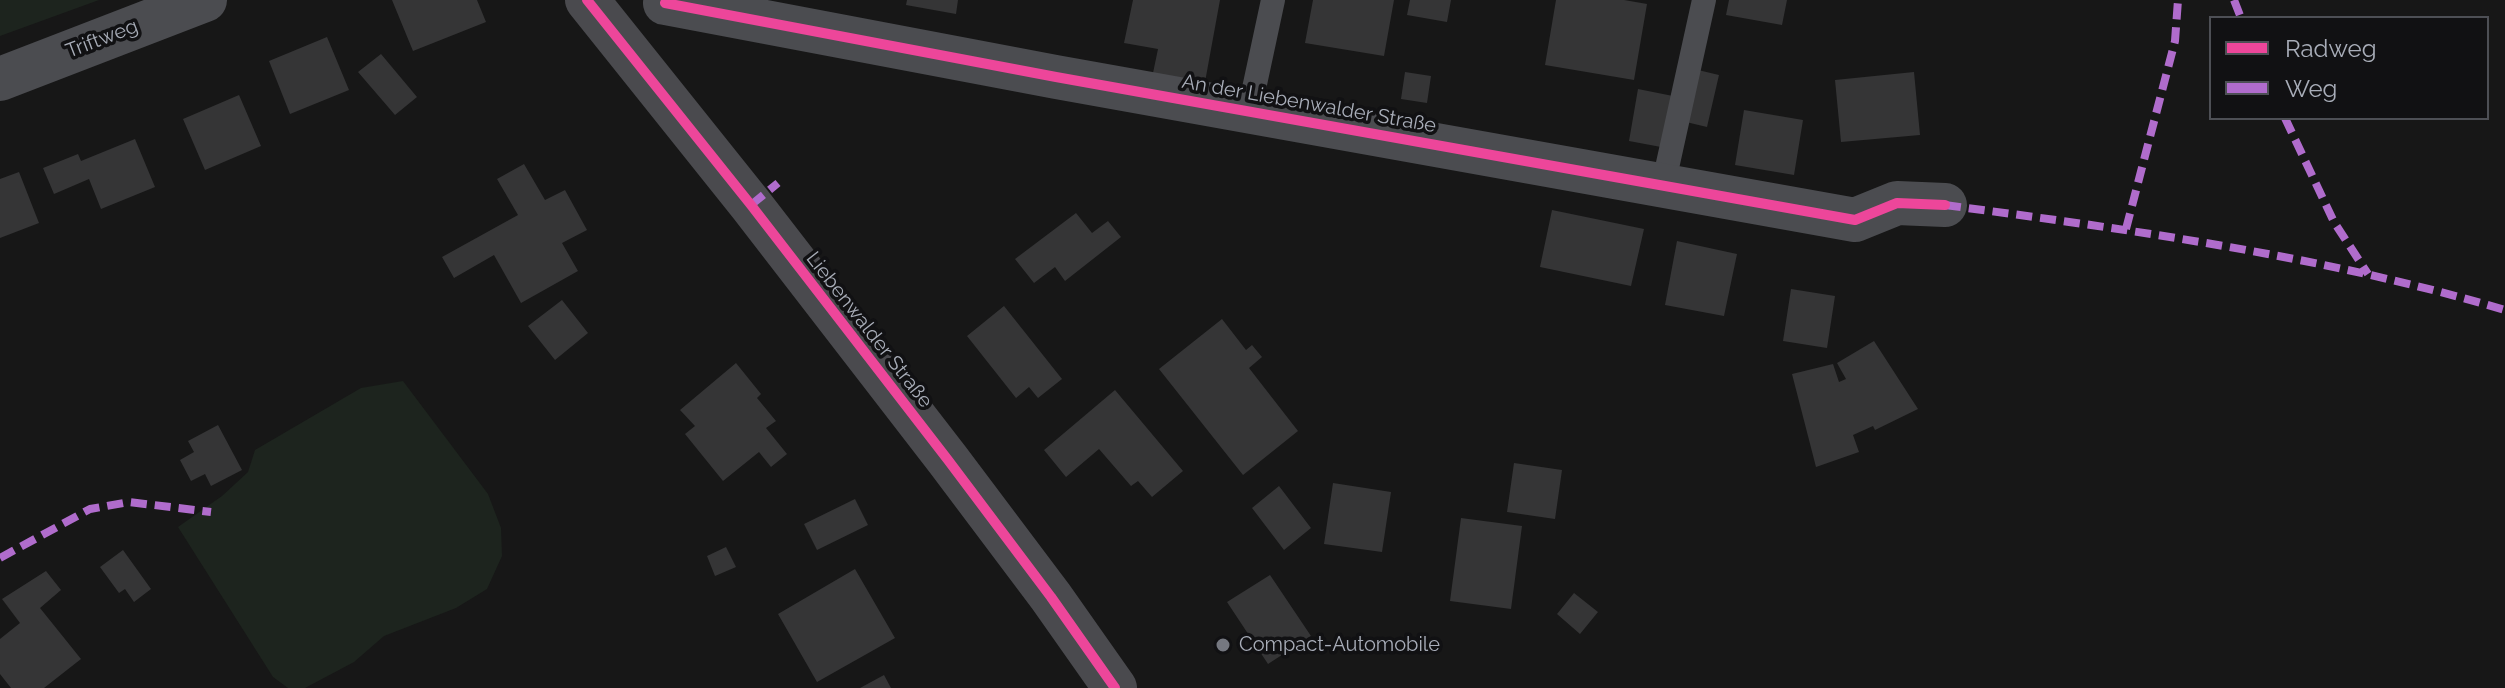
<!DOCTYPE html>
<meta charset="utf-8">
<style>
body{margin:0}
#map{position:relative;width:2505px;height:688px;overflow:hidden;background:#171717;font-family:Raleway,sans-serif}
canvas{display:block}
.legend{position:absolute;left:2209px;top:16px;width:280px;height:104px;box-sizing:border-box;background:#111113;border:2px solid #4d4f55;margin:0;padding:10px 14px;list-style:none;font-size:24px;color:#a8adb8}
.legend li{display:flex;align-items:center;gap:16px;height:40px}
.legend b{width:40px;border:2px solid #4d4f55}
</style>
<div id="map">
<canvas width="2505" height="688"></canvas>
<ul class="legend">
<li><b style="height:10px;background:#ed469a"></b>Radweg</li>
<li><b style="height:10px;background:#b06ccc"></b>Weg</li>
</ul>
</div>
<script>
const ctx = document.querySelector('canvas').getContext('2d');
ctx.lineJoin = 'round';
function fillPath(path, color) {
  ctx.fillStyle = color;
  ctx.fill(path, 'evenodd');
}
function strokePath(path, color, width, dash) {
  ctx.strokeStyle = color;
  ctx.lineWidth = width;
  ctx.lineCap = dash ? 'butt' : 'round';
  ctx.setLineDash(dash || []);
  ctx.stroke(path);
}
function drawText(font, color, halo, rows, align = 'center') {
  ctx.font = font + ' Raleway,sans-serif';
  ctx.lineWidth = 7;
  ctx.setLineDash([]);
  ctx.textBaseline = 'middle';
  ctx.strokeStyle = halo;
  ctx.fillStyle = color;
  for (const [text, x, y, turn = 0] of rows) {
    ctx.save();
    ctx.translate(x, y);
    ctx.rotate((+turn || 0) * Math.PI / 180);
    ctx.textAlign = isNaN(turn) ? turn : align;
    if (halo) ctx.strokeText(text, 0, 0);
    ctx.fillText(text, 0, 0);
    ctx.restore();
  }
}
const green = new Path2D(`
 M 0,0 L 99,0 L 0,36 Z
 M 403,381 L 488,494 L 501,528 L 502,556 L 487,589 L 456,608 L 384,636 L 354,662 L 305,688 L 288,688 L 273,677 L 178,527 L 222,496 L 248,472 L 255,450 L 361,388 Z`);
const building = new Path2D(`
 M 392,0 L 477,0 L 486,22 L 413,51 Z
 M 907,0 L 958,0 L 956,14 L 906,5 Z
 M 1133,0 L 1220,0 L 1205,82 L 1153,73 L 1158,49 L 1124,43 Z
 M 1313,0 L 1394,0 L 1384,56 L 1305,43 Z
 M 1410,0 L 1451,0 L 1447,22 L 1407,15 Z
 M 1556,0 L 1624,0 L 1647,4 L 1634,80 L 1545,65 Z
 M 1729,0 L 1787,0 L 1782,25 L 1726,15 Z
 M 327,37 L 349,90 L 290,114 L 269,61 Z
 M 381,54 L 417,97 L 395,115 L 358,72 Z
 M 1698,70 L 1719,75 L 1707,127 L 1686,122 Z
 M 1405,72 L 1431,76 L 1427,103 L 1401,99 Z
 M 1914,72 L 1920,135 L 1841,142 L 1835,80 Z
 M 1638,89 L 1678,97 L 1661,147 L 1629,141 Z
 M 239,95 L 261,146 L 205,170 L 183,119 Z
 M 1744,110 L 1803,120 L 1794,175 L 1735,165 Z
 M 135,139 L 155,187 L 101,209 L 89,179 L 54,194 L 43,168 L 78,154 L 81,161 Z
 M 524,164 L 545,200 L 565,190 L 587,230 L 562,243 L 578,271 L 521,303 L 494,255 L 454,278 L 442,257 L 518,215 L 497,179 Z
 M 19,172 L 39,223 L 0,238 L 0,179 Z
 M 1552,210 L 1644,229 L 1631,286 L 1540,267 Z
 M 1076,213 L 1092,233 L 1108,221 L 1121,237 L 1065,281 L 1055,267 L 1034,283 L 1015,259 Z
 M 1677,241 L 1737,254 L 1724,316 L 1665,305 Z
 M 1791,289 L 1835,296 L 1827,348 L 1783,341 Z
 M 562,300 L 588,333 L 555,360 L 528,326 Z
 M 1004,306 L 1062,379 L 1038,398 L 1029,387 L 1016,398 L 967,336 Z
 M 1222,319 L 1246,350 L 1252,345 L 1262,357 L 1249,368 L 1298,431 L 1243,475 L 1159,369 Z
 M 1874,341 L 1918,409 L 1875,430 L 1873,426 L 1853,435 L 1859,452 L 1816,467 L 1792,374 L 1833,364 L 1839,382 L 1846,379 L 1837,363 Z
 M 736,363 L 761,394 L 757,398 L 776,421 L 766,428 L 787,454 L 771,467 L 759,452 L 723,481 L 685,434 L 695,426 L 680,410 Z
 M 1115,390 L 1183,471 L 1152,497 L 1138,481 L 1131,486 L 1099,449 L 1066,477 L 1044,450 Z
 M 218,425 L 242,470 L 211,486 L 205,474 L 191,481 L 180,460 L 194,452 L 188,441 Z
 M 1514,463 L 1562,470 L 1555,519 L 1507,512 Z
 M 1333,483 L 1391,492 L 1382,552 L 1324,544 Z
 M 1279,486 L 1311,528 L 1284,550 L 1252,508 Z
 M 855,499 L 868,525 L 817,550 L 804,524 Z
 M 1461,518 L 1522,526 L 1511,609 L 1450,601 Z
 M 726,547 L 736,567 L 715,576 L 707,556 Z
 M 123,550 L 151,589 L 134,602 L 125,589 L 119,593 L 100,567 Z
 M 855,569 L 895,638 L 817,682 L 778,614 Z
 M 46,571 L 61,590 L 40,608 L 81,659 L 44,688 L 11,688 L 0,674 L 0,639 L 20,623 L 2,599 Z
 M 1270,575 L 1311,636 L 1268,664 L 1227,602 Z
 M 1574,593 L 1598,612 L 1580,634 L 1557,614 Z
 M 884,675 L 891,688 L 860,688 Z`);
const service = new Path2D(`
 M 1249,112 L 1273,0
 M 1663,186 L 1704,0`);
const minor = new Path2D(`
 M 665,3 L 1056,77 L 1855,220 L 1897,203 L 1945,205
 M 0,79 L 205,0`);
const secondary = new Path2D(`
 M 587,0 L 751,205 L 948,460 L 1051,597 L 1115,688`);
const quiet = new Path2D(`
 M 2234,0 L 2241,18
 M 2285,118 L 2334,222 L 2368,274
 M 751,205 L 778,183
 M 1945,205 C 2133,230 2323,256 2505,310
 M 2126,229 L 2175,41 L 2178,0
 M 0,558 L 90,509 L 129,502 L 211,512`);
const cycleway = new Path2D(`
 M 587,0 L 751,205 L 948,460 L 1051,597 L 1115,688
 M 665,3 L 1056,77 L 1855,220 L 1897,203 L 1945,205`);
const markers = [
 [1223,645,8,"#757880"]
];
const streetNames = [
 ["Triftweg",102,39,-21],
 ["An der Liebenwalder Straße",1309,104,10],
 ["Liebenwalder Straße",869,330,52]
];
const poiNames = [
 ["Compact-Automobile",1239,645]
];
fillPath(green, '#1d241e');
fillPath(building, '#353536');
strokePath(service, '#4b4c50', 24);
strokePath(minor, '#4b4c50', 44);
strokePath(secondary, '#4a4a4e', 44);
strokePath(quiet, '#b06ccc', 8, [16, 8]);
strokePath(cycleway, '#ed469a', 10);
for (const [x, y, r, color] of markers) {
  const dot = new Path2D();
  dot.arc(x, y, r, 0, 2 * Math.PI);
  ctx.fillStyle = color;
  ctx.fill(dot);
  strokePath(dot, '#111113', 3);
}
drawText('20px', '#a8adb8', '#111113', streetNames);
drawText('20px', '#a8adb8', '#111113', poiNames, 'left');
</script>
